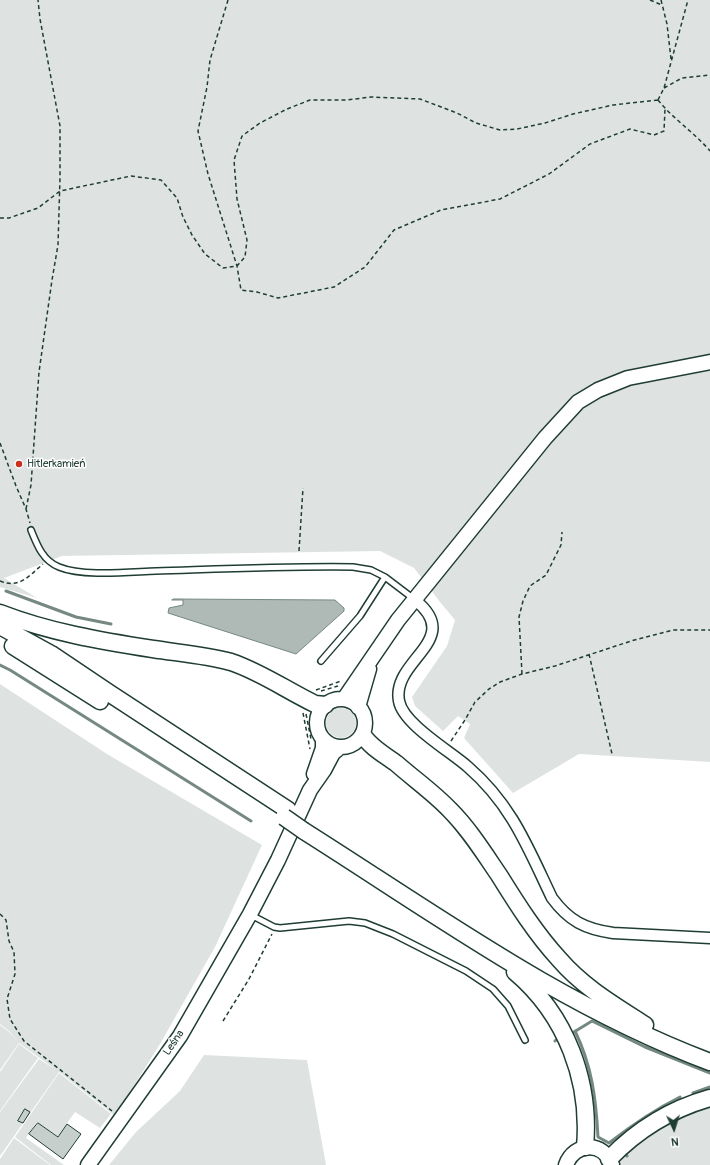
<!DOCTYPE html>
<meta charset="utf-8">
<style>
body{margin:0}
#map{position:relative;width:710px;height:1165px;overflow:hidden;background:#fff;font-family:Pangolin,sans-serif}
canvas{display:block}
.north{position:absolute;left:654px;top:1109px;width:40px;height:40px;-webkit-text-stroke:3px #fff;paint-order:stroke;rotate:176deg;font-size:11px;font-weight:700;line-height:16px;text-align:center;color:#1f3d34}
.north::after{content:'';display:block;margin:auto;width:14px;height:18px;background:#1f3d34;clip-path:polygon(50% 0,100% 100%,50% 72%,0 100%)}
</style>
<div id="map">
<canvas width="710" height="1165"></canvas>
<div class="north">N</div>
</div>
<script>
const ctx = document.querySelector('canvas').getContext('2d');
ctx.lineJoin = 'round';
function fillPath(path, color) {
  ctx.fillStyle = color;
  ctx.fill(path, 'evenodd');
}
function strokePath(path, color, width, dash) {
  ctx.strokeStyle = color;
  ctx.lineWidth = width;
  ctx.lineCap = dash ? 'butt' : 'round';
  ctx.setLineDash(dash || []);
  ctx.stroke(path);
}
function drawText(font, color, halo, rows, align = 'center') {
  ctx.font = font + ' Pangolin,sans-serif';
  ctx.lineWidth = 3;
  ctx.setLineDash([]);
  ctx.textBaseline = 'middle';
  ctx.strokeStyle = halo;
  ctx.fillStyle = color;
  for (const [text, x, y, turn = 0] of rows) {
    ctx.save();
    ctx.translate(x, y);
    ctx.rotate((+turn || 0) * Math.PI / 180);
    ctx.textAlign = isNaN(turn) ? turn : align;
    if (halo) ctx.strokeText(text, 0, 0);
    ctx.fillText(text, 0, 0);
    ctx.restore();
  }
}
const green = new Path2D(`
 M 0,0 L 710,0 L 710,762 L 579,754 L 513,793 L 464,738 L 470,724 L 458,716 L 443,731 L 415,706 L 412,697 L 447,646 L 455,620 L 440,602 L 414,568 L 380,551 L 62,556 L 4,578 L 37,598 L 0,587 Z
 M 0,684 L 107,754 L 262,845 L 215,947 L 160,1044 L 115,1116 L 59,1072 L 0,1156 L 0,1112 L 39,1059 L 56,1070 L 19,1043 L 9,1031 L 0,1024 Z
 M326 723a15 15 0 1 1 30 0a15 15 0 1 1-30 0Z
 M 0,1025 L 9,1032 L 19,1043 L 0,1070 Z
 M 19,1044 L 38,1058 L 0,1111 L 0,1072 Z
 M 204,1055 L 307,1060 L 326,1165 L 109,1165 L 136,1132 L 180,1091 Z
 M 59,1073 L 111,1114 L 100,1128 L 75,1112 L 58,1136 L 37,1122 L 26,1138 L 64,1165 L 51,1165 L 15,1137 Z
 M 710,1101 L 710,1165 L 616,1165 L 616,1162 L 638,1137 Z
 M 14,1138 L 50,1165 L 0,1165 L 0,1159 Z`);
const water = new Path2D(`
 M 174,599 L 335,600 L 344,608 L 344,611 L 296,654 L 168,613 L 169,608 L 183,605 L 183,600 L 172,600 Z`);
const stream = new Path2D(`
 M 6,591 L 76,617 L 111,624
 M 0,665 L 10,670 L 251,821
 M 575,1031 C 592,1066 596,1099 598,1137 L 609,1143 C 632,1125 654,1110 680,1097
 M 574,1032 L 592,1021 L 645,1047 L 710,1073
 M 555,1041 L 556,1040
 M 693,1093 L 710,1087
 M 626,1154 L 627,1156`);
const building = new Path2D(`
 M 25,1109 L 30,1112 L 23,1123 L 18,1121 Z
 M 38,1123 L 58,1137 L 67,1124 L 81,1134 L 63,1159 L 29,1134 Z`);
const path = new Path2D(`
 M 228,0 L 210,60 L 207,87 L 198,131 L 208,174 L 237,266 L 241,290 L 257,292 L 278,298 L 334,287 L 365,267 L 394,230 L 441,210 L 500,199 L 549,174 L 590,144 L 630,129 L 654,135 L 664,131 L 665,109
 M 650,0 L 662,5
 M 661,0 L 667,24 L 671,59
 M 664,88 L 682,78 L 710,75
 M 658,100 L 664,88 L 688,0
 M 658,100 C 673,119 694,132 710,151
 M 0,218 L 9,218 L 38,208 L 60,191 L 131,176 L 161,180 L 177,198 L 183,217 L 192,235 L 205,254 L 223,268 L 237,266 L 245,257 L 247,240 L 237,199 L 234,160 L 242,136 L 260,123 L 287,109 L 310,100 L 347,100 L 371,97 L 420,99 L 457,113 L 476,123 L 500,130 L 517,129 L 545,123 L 573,114 L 613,105 L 658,100
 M 0,443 L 16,486 L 26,509 L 30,523
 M 26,509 L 31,485 L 39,372 L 52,280 L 58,245 L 60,178 L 60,126 L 40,19 L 38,0
 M 299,551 L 303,488
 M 0,581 C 19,589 29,576 43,564
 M 589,654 L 612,754
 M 522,674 L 519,617 L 523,601 L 530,586 L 546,575 L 561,545 L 562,532
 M 316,690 L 341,681
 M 321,691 L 338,686
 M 303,713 L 310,749
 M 306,714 L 311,739
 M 451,741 L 465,720 L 475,702 L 489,689 L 500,682 L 522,674 L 555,666 L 631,641 L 673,630 L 710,630
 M 0,914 L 6,920 L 9,941 L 14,952 L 15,974 L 7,999 L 10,1019 L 24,1041 L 112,1111
 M 223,1021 L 249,979 L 272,934`);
const lane = new Path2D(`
 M 31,530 C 37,545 43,561 59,567 C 83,577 129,572 156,571 C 221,569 287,566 353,567 L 371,570 L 385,577 L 414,599
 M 321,661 L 360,616 L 385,577
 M 251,915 L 274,927 L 280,928 L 349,921 L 365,923 L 393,934 L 466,971 L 493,989 L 508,1006 L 525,1040`);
const street = new Path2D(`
 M 415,600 C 465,640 391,660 399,701 C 403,724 450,751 468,767 C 512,805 528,848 552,898 C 569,921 585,929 613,933 L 710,938`);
const secondary = new Path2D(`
 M317 723a24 24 0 1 1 48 0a24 24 0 1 1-48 0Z
 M 344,699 L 398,620 L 545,438 L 578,402 L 598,390 L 628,378 L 710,362
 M 358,707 L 369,669
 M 314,774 L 323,748 L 323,740
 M 88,1165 L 180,1036 L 250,914 L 278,860 L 310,790 L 324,770 L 333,753 L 339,748
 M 566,1165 C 574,1142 604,1141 612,1165`);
const primary = new Path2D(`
 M 0,613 C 49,632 101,641 153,649 C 179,653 205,655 231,662 C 261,672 286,690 315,704 L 325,705
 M 0,626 L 51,654 L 109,693 L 288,810
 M 13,646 L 100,701
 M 363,735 C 370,747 385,755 397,764 C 414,779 434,793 450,810 C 469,829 484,853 499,875 C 517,904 536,934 559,959 C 583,987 614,1005 645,1025
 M 304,831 C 437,915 561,1006 710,1062
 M 515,972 C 566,1015 591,1081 585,1147
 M 609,1159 C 637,1130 671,1109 710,1098`);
const primaryBridge = new Path2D(`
 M 284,817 L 304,831`);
const markers = [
 [19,464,4,"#c8321e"]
];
const poiNames = [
 ["Hitlerkamień",27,464]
];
const streetNames = [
 ["Leśna",174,1043,-56]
];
fillPath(green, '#dee3e2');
fillPath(water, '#afbab7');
strokePath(water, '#758883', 1);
strokePath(stream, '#758883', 3);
fillPath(building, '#c7cfcc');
strokePath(building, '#1f3d34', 1);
strokePath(lane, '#1f3d34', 8);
strokePath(street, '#1f3d34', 13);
strokePath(secondary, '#1f3d34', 17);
strokePath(primary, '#1f3d34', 19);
strokePath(path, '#1f3d34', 1.5, [4, 3]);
strokePath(lane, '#fff', 5);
strokePath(street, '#fff', 10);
strokePath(secondary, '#fff', 14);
strokePath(primary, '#fff', 16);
strokePath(primaryBridge, '#1f3d34', 19, []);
strokePath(primaryBridge, '#fff', 16);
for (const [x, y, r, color] of markers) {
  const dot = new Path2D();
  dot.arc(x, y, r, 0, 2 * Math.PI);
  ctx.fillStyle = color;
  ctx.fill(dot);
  strokePath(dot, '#fff', 1.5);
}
drawText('11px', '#1f3d34', '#fff', poiNames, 'left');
drawText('11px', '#1f3d34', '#fff', streetNames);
</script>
